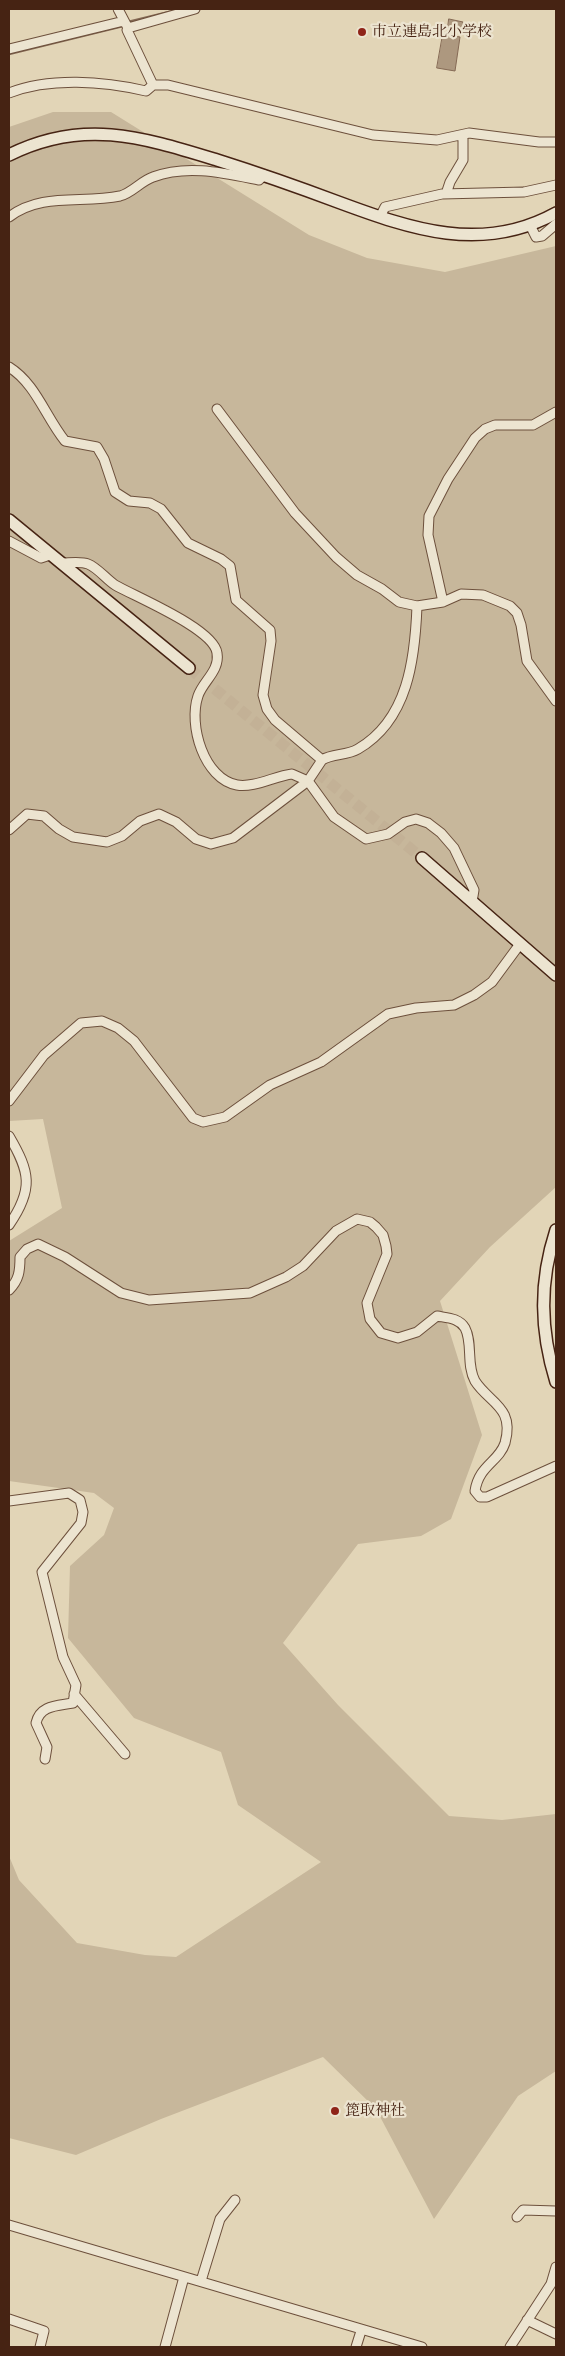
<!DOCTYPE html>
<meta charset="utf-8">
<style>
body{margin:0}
#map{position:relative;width:565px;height:2356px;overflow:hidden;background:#e2d5b7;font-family:Alegreya,serif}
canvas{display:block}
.frame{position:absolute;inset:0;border:10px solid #462313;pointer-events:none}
</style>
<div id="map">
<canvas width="565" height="2356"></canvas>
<div class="frame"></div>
</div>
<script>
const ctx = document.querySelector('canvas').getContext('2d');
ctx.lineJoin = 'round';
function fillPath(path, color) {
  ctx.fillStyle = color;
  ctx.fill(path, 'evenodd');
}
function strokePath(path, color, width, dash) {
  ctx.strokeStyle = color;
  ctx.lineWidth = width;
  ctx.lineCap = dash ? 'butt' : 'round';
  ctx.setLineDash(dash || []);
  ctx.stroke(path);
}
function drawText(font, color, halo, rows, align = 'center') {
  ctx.font = font + ' Alegreya,"Noto Serif JP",serif';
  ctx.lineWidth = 4.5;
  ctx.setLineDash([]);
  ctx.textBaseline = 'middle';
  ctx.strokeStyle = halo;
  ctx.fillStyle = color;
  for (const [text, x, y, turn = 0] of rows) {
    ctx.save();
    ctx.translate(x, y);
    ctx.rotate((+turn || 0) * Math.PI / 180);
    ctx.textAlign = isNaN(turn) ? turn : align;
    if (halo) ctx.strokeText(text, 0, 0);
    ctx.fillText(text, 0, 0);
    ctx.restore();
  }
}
const green = new Path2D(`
 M 53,112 L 111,112 L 309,235 L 367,258 L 445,272 L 556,246 L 556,1187 L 490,1247 L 440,1301 L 482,1435 L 451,1519 L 421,1536 L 358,1544 L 283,1643 L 338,1705 L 449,1816 L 502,1820 L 556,1814 L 556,2071 L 518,2096 L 434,2219 L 376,2109 L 323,2057 L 161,2119 L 76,2155 L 9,2138 L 9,1856 L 19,1880 L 77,1943 L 145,1955 L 176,1957 L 321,1862 L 238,1805 L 221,1752 L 134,1718 L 68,1638 L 70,1566 L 104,1535 L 114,1508 L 94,1493 L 9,1481 L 9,1241 L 62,1208 L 43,1119 L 9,1121 L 9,127 Z`);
const water = new Path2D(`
 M 449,19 L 463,22 L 462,30 L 448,28 Z
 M 443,34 L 460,37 L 455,71 L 437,68 Z`);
const stream = new Path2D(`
 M 128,22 L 173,11
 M 9,54 L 123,26`);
const secondaryTunnel = new Path2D(`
 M 189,668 L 422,858`);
const street = new Path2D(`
 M 118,9 L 128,28 L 195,9
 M 128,28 L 127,30 L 153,85
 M 9,49 L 124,21
 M 9,93 C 50,77 103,81 146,91 L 153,85 L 168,85 L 373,135 L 437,140 L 469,133 L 539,142 L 556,142
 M 446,194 L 450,182 L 463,160 L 463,135
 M 9,217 C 42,192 82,204 120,196 C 132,193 141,181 153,177 C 187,164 224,173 259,180 L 264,175
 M 380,217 L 385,207 L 442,194 L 524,192 L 556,185
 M 530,225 L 536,237 L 542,236 L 556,224
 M 9,367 C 36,384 45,416 65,441 L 97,447 L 104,459 L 115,492 L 129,501 L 150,503 L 161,509 L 188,543 L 221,559 L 230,566 L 236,600 L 270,630 L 271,641 L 263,695 L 267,709 L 275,720 L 322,760 L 308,781 L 233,838 L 211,844 L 196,839 L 176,822 L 159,814 L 140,821 L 122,836 L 107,842 L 73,837 L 59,829 L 44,816 L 27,814 L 9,830
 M 217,409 L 295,513 L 336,557 L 357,575 L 382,589 L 399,602 L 417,606 L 443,602 L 461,594 L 483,595 L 510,606 L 517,613 L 521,625 L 527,661 L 556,701
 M 9,541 L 41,558 L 50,555
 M 62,563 C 69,563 81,561 88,564 C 98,568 106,579 115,585 C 136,597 214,629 217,653 C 220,671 203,681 198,696 C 188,725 204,779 237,785 C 254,788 275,776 292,774 L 308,781 L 334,817 L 366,839 L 388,834 L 405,822 L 416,819 L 428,823 L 441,833 L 454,848 L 474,890 L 472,902
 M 443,602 L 428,535 L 429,516 L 448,479 L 475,438 L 485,429 L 495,425 L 533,425 L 556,412
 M 322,760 C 333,753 346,756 358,749 C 408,720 415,659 417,606
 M 9,1101 L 44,1055 L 81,1023 L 102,1021 L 118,1028 L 134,1041 L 193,1118 L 203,1122 L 225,1117 L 270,1085 L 321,1062 L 388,1014 L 416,1008 L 454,1005 L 474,995 L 492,982 L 520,944
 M 9,1136 C 30,1172 34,1189 9,1225
 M 9,1290 C 19,1280 20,1271 20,1257 L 27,1249 L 38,1244 L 65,1257 L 121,1293 L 149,1300 L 250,1293 L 286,1277 L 303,1266 L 336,1231 L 357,1219 L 370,1222 L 376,1227 L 383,1235 L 386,1246 L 387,1254 L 367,1303 L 370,1319 L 381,1333 L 398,1338 L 417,1332 L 437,1316 C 448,1318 459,1318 465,1328 C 473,1343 466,1365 475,1381 C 489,1403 515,1407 505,1443 C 499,1462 479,1465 475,1491 L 480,1497 L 487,1497 L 556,1466
 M 9,1501 L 69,1493 L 80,1500 L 83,1512 L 81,1523 L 42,1572 L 63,1657 L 76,1685 L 73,1703 C 57,1706 40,1705 36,1723 L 47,1747 L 45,1759
 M 74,1694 L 125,1754
 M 517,2217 L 523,2210 L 556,2211
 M 9,2225 L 422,2347
 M 201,2281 L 220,2219 L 235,2200
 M 9,2319 L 44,2331 L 40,2347
 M 527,2320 L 556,2334
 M 165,2347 L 184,2277
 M 356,2347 L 361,2331
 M 510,2347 L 551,2284 L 556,2267`);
const secondary = new Path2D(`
 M 9,155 C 83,118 142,137 217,160 C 258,173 298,187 338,202 C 411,229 482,254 556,213
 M 9,520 L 189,668
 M 422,858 L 556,975
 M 556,1230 C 539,1282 540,1330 556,1382`);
const markers = [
 [362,32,5,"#8f2418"],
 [335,2111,5,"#8f2418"]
];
const poiNames = [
 ["市立連島北小学校",372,32],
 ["箆取神社",345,2111]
];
fillPath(green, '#c7b79b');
fillPath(water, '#ad987f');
strokePath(water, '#846954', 1);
strokePath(stream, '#846954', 2.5);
strokePath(secondaryTunnel, '#c3b196', 11, [11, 5.5]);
strokePath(street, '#6d503c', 11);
strokePath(secondary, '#462313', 14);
strokePath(street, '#ece4d0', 9);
strokePath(secondary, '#ece4d0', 11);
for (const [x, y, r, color] of markers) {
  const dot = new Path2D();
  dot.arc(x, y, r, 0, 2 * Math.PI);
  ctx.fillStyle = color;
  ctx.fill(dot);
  strokePath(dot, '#ece4d0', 2);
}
drawText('15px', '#462313', '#ece4d0', poiNames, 'left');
</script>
